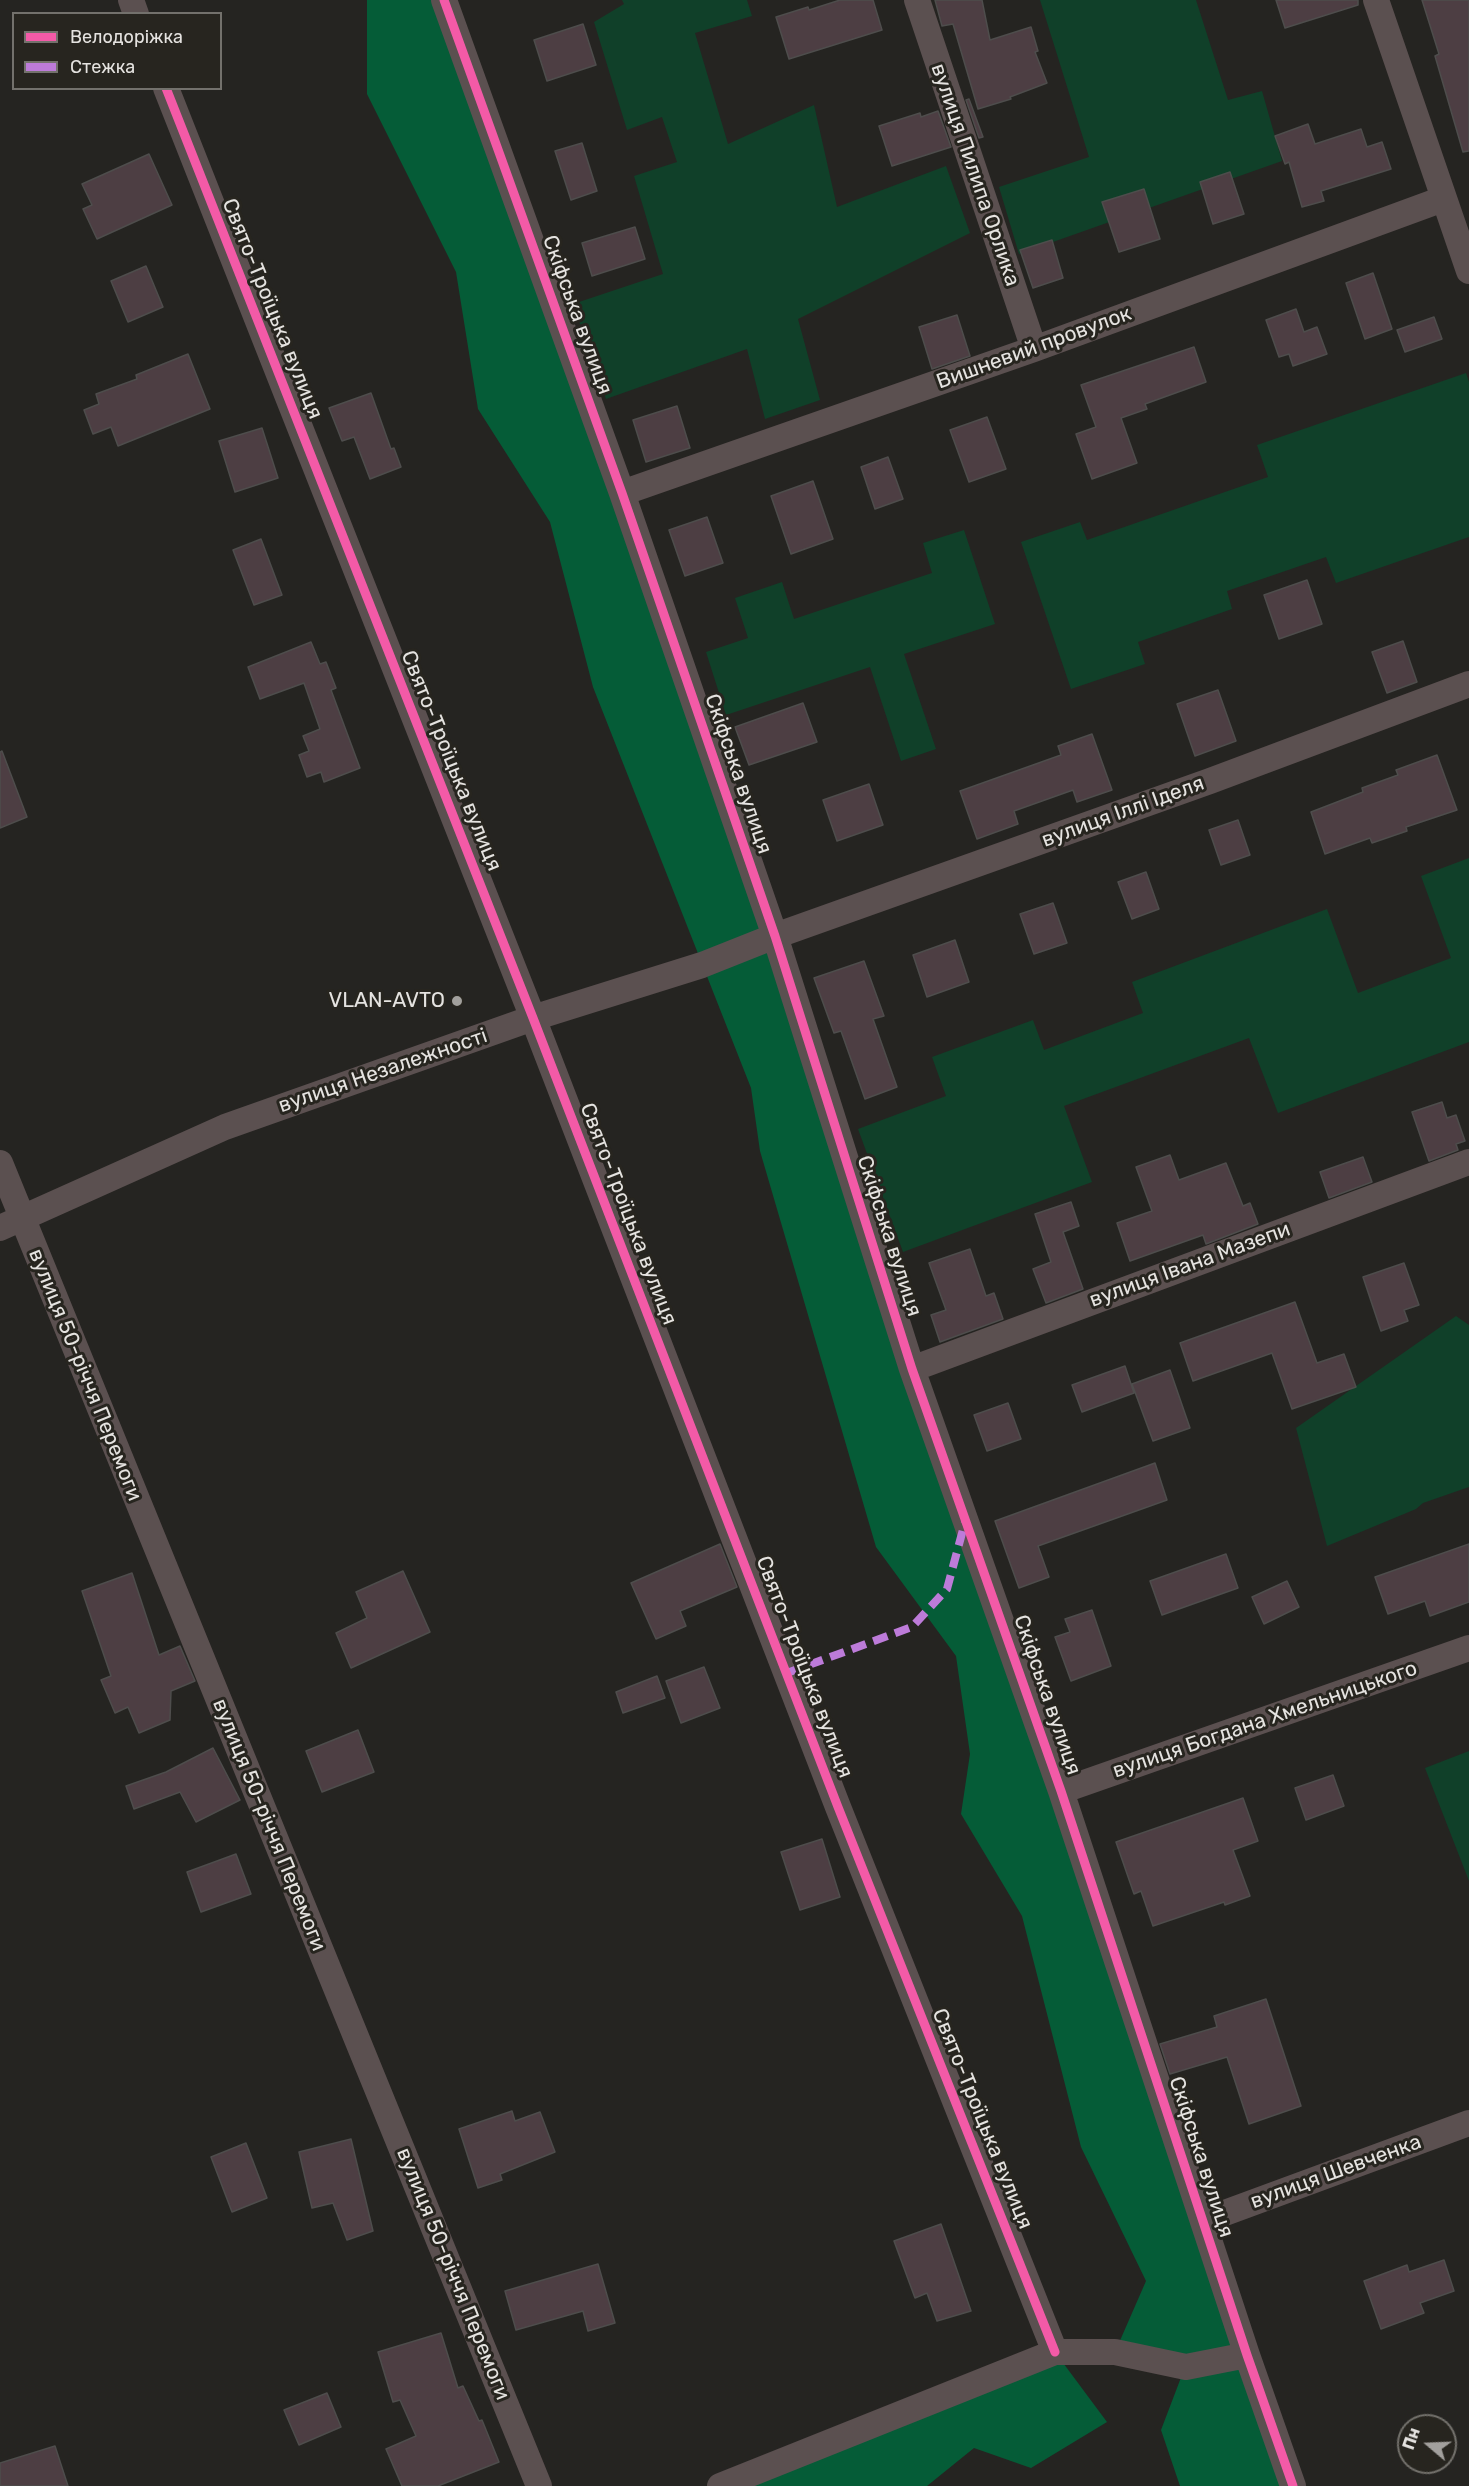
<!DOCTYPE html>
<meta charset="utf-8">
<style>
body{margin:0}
#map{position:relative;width:1469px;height:2486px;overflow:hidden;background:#252421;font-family:Rubik,sans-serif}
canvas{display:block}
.legend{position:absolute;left:12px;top:12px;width:210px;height:78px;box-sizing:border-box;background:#27251f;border:2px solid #73716c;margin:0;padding:8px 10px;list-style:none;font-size:18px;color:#e5e3e0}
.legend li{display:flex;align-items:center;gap:12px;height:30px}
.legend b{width:30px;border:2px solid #73716c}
.north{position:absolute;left:1397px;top:2414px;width:60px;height:60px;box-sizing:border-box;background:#27251f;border:2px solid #73716c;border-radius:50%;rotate:289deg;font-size:16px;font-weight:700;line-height:24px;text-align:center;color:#e5e3e0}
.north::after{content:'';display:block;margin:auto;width:21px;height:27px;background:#a2a09d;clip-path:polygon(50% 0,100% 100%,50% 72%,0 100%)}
</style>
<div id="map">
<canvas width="1469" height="2486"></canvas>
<ul class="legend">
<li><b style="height:8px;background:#f35aa7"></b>Велодоріжка</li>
<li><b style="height:8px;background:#bd7bd9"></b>Стежка</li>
</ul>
<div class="north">Пн</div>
</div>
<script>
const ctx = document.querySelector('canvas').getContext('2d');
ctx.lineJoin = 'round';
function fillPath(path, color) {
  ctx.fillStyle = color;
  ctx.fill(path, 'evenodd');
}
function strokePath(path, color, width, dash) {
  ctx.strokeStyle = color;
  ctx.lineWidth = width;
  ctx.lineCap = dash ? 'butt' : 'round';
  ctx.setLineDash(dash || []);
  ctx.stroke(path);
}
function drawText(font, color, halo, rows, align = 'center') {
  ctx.font = font + ' Rubik,sans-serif';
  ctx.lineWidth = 6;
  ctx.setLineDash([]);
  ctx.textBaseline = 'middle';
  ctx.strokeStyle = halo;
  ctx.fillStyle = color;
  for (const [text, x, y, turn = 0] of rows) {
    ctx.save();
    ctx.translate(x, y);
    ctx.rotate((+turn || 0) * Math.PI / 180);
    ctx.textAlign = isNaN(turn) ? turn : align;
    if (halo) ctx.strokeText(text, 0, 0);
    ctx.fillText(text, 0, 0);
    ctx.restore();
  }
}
const green = new Path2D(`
 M 622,0 L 747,0 L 752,16 L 695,33 L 728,144 L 814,105 L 837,207 L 946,166 L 970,233 L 798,319 L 820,400 L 765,419 L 747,349 L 606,399 L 573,304 L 663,274 L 634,176 L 677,162 L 662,117 L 627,130 L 594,22 L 624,4 Z
 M 1040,0 L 1196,0 L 1228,100 L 1262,91 L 1282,161 L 1019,254 L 999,187 L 1089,157 Z
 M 1466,373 L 1469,382 L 1469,537 L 1336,583 L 1326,557 L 1227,591 L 1232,609 L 1138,642 L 1145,664 L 1071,689 L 1021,542 L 1080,522 L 1087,540 L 1268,477 L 1257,445 Z
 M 964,530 L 995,624 L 904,654 L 936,749 L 901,761 L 870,667 L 726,715 L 706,652 L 748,638 L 735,598 L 782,582 L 794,619 L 932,573 L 923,543 Z
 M 1469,858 L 1469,1042 L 1278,1113 L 1249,1038 L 1064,1106 L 1092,1182 L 903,1252 L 858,1129 L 946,1096 L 932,1057 L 1033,1020 L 1044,1050 L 1143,1013 L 1132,982 L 1327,909 L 1358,993 L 1451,958 L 1421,876 Z
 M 1456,1316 L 1469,1325 L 1469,1487 L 1423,1503 L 1416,1509 L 1327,1546 L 1296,1428 Z
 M 1469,1751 L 1469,1881 L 1425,1768 Z`);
const forest = new Path2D(`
 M 367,0 L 444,0 L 1291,2486 L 1180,2486 L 1161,2430 L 1185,2367 L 1115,2352 L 1146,2281 L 1081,2147 L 1022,1916 L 961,1814 L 970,1754 L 956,1656 L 876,1547 L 760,1151 L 751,1088 L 593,687 L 550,522 L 478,409 L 456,272 L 367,94 Z
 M 1055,2352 L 1107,2422 L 1031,2468 L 974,2448 L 927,2486 L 720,2486 Z`);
const building = new Path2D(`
 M 840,0 L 873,0 L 882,30 L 789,59 L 776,17 L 808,7 L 809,10 Z
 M 935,0 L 982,0 L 990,40 L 1031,27 L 1038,51 L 1035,52 L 1047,83 L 1010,97 L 1011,99 L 978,109 L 953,24 L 942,26 Z
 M 1276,0 L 1358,0 L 1358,5 L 1285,28 Z
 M 1422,0 L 1469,0 L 1469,151 L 1463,152 L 1435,56 L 1439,54 Z
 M 583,24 L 596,65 L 547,81 L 534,40 Z
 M 969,99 L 983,137 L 979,138 L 966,100 Z
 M 938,111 L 951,147 L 892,166 L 879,126 L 920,113 L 921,117 Z
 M 1308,124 L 1315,144 L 1361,129 L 1367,147 L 1382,142 L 1391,169 L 1321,191 L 1324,201 L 1302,207 L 1289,162 L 1285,164 L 1275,136 Z
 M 582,143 L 597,191 L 571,200 L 555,151 Z
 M 149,154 L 172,205 L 97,239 L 83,209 L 92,205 L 82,184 Z
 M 1230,172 L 1244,214 L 1213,224 L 1200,182 Z
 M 1144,189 L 1160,239 L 1119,252 L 1102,202 Z
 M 635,227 L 645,259 L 592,276 L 582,243 Z
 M 1052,240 L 1063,278 L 1033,288 L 1020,250 Z
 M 146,266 L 163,307 L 128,322 L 111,281 Z
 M 1373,273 L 1392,329 L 1365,339 L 1346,283 Z
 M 1296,309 L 1304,332 L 1317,327 L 1327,354 L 1293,366 L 1289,354 L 1279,357 L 1266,320 Z
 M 957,315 L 970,356 L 932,369 L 919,327 Z
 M 1434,317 L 1442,339 L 1405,352 L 1397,330 Z
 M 1194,347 L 1206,382 L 1145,404 L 1147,409 L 1121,418 L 1137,463 L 1092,479 L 1076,434 L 1096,427 L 1081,385 Z
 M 188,354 L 210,409 L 118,446 L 111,427 L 93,434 L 84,410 L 99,404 L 96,394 L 137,379 L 136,375 Z
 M 371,393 L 391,449 L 394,448 L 401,467 L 370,479 L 354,437 L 342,441 L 329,408 Z
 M 677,406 L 690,448 L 646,462 L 633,420 Z
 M 987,417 L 1006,469 L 969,482 L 950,430 Z
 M 262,428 L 278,478 L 235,492 L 219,441 Z
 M 888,457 L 903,499 L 875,509 L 861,467 Z
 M 813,481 L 833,539 L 791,554 L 771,496 Z
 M 707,517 L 723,563 L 685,576 L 669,530 Z
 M 261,539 L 282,595 L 254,605 L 233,550 Z
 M 1307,580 L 1322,624 L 1279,639 L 1264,595 Z
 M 1403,641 L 1417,682 L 1387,693 L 1372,652 Z
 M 311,642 L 320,664 L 326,662 L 336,688 L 331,690 L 360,768 L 324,782 L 321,772 L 307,777 L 299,755 L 309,751 L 303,736 L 320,729 L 304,683 L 260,699 L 248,667 Z
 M 1218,690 L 1236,741 L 1195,756 L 1177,704 Z
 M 803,703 L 817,742 L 749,765 L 735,727 Z
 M 1092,734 L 1112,790 L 1077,802 L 1073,790 L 1014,811 L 1018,824 L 977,839 L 960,791 L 1061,755 L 1058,746 Z
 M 2,751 L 27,817 L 0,828 L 0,752 Z
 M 1437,755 L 1457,810 L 1406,827 L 1407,831 L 1372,843 L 1370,838 L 1325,854 L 1311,812 L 1363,792 L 1362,788 L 1398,775 L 1396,770 Z
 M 869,784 L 883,825 L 837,841 L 823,800 Z
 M 1238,820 L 1250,855 L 1221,865 L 1209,830 Z
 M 1146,872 L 1159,909 L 1132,919 L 1118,882 Z
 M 1053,903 L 1067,943 L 1034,954 L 1020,914 Z
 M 955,940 L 969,982 L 927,997 L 913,955 Z
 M 864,961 L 884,1016 L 873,1019 L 897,1087 L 865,1099 L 841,1031 L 834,1033 L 814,978 Z
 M 1442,1102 L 1447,1118 L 1456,1115 L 1465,1141 L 1456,1144 L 1458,1150 L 1429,1161 L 1412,1112 Z
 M 1170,1155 L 1179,1180 L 1226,1163 L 1243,1206 L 1250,1203 L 1258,1224 L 1206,1244 L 1203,1235 L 1130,1261 L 1117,1223 L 1152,1211 L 1136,1167 Z
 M 1363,1157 L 1372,1182 L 1329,1198 L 1320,1172 Z
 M 1071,1202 L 1079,1226 L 1063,1232 L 1083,1289 L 1046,1303 L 1033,1269 L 1051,1262 L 1035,1214 Z
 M 970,1249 L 986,1296 L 994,1293 L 1003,1319 L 940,1342 L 931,1315 L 946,1310 L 929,1263 Z
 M 1404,1263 L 1419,1305 L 1404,1310 L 1408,1321 L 1381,1331 L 1363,1277 Z
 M 1295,1302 L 1317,1363 L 1344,1354 L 1356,1387 L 1292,1409 L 1272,1353 L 1193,1381 L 1180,1343 Z
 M 1125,1366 L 1134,1393 L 1082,1412 L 1072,1385 Z
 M 1170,1370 L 1190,1428 L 1153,1441 L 1132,1384 Z
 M 1008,1403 L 1021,1439 L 987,1451 L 974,1415 Z
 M 1155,1463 L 1167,1500 L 1038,1546 L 1049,1577 L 1019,1588 L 995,1521 Z
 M 720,1544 L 737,1587 L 680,1611 L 686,1626 L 656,1639 L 631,1583 Z
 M 1469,1544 L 1469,1602 L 1430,1616 L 1425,1601 L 1388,1614 L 1375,1577 Z
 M 1226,1554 L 1238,1588 L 1162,1615 L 1150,1581 Z
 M 403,1571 L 430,1632 L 351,1668 L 336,1633 L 367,1618 L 356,1592 Z
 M 132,1573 L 159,1655 L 180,1646 L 195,1681 L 171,1691 L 170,1720 L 139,1733 L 128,1707 L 115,1713 L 101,1680 L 111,1676 L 82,1591 Z
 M 1287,1581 L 1299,1607 L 1264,1624 L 1252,1597 Z
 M 1092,1610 L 1111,1666 L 1071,1681 L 1055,1637 L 1070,1632 L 1065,1619 Z
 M 704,1667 L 720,1708 L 681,1723 L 666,1681 Z
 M 657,1676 L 665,1698 L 623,1713 L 616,1692 Z
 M 358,1730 L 374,1772 L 322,1792 L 306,1751 Z
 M 213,1748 L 240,1800 L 196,1822 L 180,1792 L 134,1809 L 126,1786 L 166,1772 Z
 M 1333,1775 L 1344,1806 L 1306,1820 L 1295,1788 Z
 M 1243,1798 L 1258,1841 L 1233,1850 L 1250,1896 L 1225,1905 L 1224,1902 L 1153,1926 L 1141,1891 L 1134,1894 L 1116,1842 Z
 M 822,1839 L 840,1897 L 800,1910 L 781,1852 Z
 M 236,1854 L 251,1894 L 201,1912 L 187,1872 Z
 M 1266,1999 L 1301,2106 L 1249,2124 L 1227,2057 L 1170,2074 L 1160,2044 L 1217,2027 L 1214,2016 Z
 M 512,2111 L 515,2121 L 540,2112 L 555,2152 L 500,2174 L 502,2180 L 478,2188 L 459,2129 Z
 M 351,2139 L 373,2231 L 347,2240 L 333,2203 L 312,2208 L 299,2152 Z
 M 246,2143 L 267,2198 L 232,2212 L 211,2157 Z
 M 941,2224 L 971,2311 L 937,2321 L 927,2293 L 915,2298 L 894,2241 Z
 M 1444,2260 L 1454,2291 L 1420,2303 L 1424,2313 L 1381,2329 L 1364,2281 L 1407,2265 L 1409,2272 Z
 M 598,2264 L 615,2323 L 588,2331 L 583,2311 L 516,2330 L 505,2291 Z
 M 441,2333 L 458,2388 L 463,2386 L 479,2421 L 482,2420 L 499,2462 L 438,2486 L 402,2486 L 386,2449 L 416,2436 L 400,2400 L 393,2402 L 378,2352 Z
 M 327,2393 L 341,2427 L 299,2445 L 284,2410 Z
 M 55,2446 L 68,2486 L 0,2486 L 0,2463 Z`);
const minor = new Path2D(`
 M 131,0 L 136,14
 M 444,0 L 622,493 L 775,936 L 912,1369 L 1061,1791 L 1247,2355 L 1293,2486
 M 917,0 L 1034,349
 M 1376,0 L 1469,271
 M 166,88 L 533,1018 L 838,1807 L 1055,2352
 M 622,493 L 1034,349 L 1443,199
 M 0,1163 L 539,2486
 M 0,1228 L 225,1127 L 533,1018 L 702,965 L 775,936 L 1210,781 L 1469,684
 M 912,1369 L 1469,1162
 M 1061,1791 L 1469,1648
 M 1203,2221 L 1469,2123
 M 720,2486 L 1055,2352 L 1115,2352 L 1186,2367 L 1247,2355`);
const quiet = new Path2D(`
 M 787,1673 L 912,1627 L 947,1589 L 965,1522`);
const cycleway = new Path2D(`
 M 444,0 L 622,493 L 775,936 L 912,1369 L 1061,1791 L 1247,2355 L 1293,2486
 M 166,88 L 533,1018 L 838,1807 L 1055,2352`);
const markers = [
 [457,1001,6,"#a2a09d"]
];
const streetNames = [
 ["вулиця Пилипа Орлика",975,175,71],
 ["Свято-Троїцька вулиця",272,309,68],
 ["Скіфська вулиця",577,315,70],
 ["Вишневий провулок",1034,348,-20],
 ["Свято-Троїцька вулиця",451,761,68],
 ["Скіфська вулиця",738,774,71],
 ["вулиця Іллі Іделя",1123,812,-20],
 ["вулиця Незалежності",383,1071,-19],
 ["Свято-Троїцька вулиця",628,1214,69],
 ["Скіфська вулиця",889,1236,72],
 ["вулиця Івана Мазепи",1190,1265,-20],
 ["вулиця 50-річчя Перемоги",85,1375,68],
 ["Свято-Троїцька вулиця",804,1667,69],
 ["Скіфська вулиця",1047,1695,71],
 ["вулиця Богдана Хмельницького",1265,1720,-19],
 ["вулиця 50-річчя Перемоги",269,1825,68],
 ["Свято-Троїцька вулиця",982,2119,68],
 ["Скіфська вулиця",1201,2157,72],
 ["вулиця Шевченка",1336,2172,-20],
 ["вулиця 50-річчя Перемоги",453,2274,68]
];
const poiNames = [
 ["VLAN-AVTO",445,1001]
];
fillPath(green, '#104029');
fillPath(forest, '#055c37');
fillPath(building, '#4d3e43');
strokePath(building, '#4e4d4c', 1.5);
strokePath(minor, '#5b5050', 26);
strokePath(quiet, '#bd7bd9', 8, [15, 8]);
strokePath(cycleway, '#f35aa7', 9);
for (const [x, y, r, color] of markers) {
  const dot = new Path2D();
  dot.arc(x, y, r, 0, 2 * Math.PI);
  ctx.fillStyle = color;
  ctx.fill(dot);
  strokePath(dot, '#27251f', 2);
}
drawText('21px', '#e5e3e0', '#27251f', streetNames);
drawText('21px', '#e5e3e0', '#27251f', poiNames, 'right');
</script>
